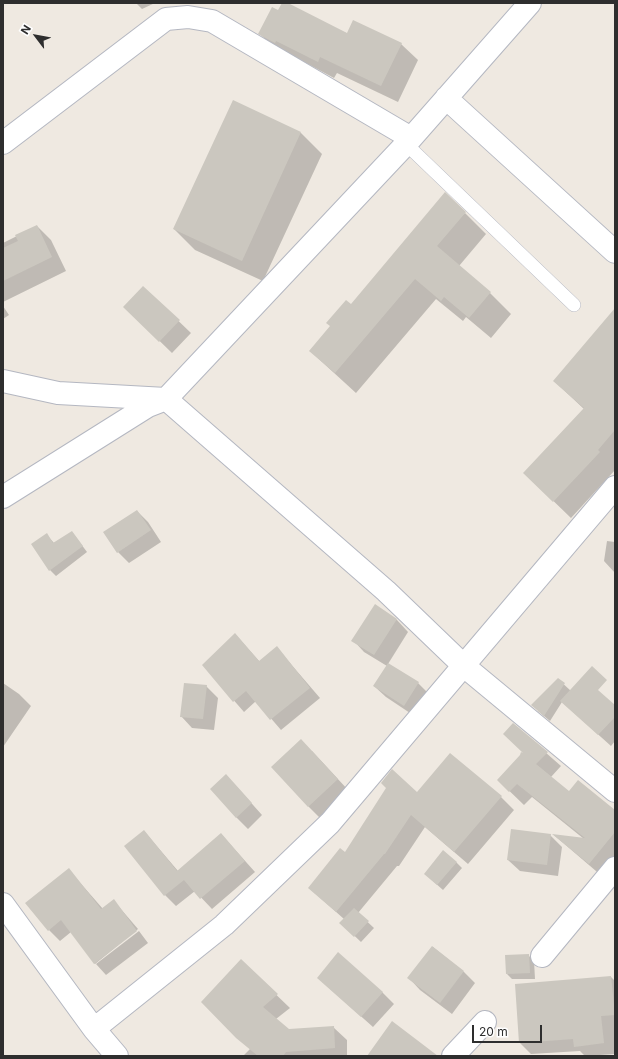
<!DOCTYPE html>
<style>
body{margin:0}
#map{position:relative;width:618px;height:1059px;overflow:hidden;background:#efe9e1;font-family:Inter,sans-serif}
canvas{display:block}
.frame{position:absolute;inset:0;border:4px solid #2e2e2e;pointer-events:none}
.north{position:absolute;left:16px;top:16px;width:40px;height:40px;-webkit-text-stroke:3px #fff;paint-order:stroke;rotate:302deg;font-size:11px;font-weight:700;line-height:16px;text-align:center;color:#2e2e2e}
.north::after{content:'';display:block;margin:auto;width:14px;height:18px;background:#2e2e2e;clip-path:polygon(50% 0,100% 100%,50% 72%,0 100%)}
.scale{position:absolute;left:472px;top:1025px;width:70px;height:18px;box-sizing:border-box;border:2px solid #2e2e2e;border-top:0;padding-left:5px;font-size:12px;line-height:14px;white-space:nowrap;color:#2e2e2e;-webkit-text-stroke:3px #fff;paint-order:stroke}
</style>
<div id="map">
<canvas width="618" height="1059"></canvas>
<div class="frame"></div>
<div class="north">N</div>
<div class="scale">20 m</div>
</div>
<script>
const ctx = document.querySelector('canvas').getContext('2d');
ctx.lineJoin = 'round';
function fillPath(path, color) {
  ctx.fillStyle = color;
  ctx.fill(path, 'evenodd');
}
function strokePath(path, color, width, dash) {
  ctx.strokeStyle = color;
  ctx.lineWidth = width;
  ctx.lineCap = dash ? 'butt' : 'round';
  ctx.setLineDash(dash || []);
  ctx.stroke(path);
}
const shadow = new Path2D(`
 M 136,3 L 155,3 L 142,9 Z
 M 283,3 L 348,34 L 401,44 L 418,60 L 398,102 L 337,73 L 334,78 L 293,56 L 276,50 L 260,34 L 279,11 Z
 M 233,102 L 301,133 L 322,154 L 263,281 L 195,250 L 174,229 Z
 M 465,213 L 486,234 L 459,266 L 490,293 L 511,314 L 491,338 L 466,317 L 463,321 L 436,299 L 356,393 L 310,351 L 351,306 Z
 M 37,226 L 51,240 L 66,271 L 3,302 L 3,243 Z
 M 143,287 L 191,333 L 172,353 L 136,318 Z
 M 3,306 L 9,315 L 3,319 Z
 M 615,316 L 615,470 L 571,518 L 541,489 L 584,409 L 554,381 Z
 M 137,511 L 148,522 L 161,542 L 129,563 L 118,552 Z
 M 72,532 L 87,552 L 56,576 L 50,570 L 47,535 L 54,543 Z
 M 607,541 L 615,542 L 615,573 L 604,561 Z
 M 375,606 L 397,620 L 408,632 L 388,664 L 418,683 L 430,695 L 416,717 L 386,697 L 374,686 L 387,666 L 364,652 L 353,640 Z
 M 235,634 L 260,662 L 277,648 L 320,698 L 281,730 L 256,701 L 244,712 L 203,665 Z
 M 558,679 L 571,691 L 615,706 L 615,741 L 611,746 L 562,702 L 550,721 L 538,711 Z
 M 3,683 L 19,694 L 31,706 L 3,747 Z
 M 206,686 L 218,698 L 214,730 L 192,728 L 181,716 Z
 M 513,724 L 561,766 L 551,777 L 569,792 L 615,811 L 615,863 L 603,877 L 555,836 L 584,839 L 532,797 L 524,805 L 498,780 L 525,756 Z
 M 312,751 L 349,791 L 320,818 L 308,806 Z
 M 237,787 L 262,815 L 248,829 L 236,817 Z
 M 417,793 L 501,797 L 514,810 L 468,864 L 425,827 L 399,866 L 397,866 L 358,913 L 374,928 L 361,942 L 341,923 L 344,919 L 309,888 L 345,854 Z
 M 144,831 L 178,871 L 221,834 L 255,872 L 212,909 L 195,891 L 176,906 L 165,895 Z
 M 550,835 L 562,847 L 558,876 L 520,871 L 508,860 Z
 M 456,862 L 462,868 L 443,890 L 425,874 Z
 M 69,870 L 103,909 L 114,901 L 138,929 L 95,964 L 71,932 L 60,941 L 49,930 Z
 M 139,931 L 148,943 L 106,975 L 96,964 Z
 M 433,947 L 464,972 L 475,983 L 452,1014 L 420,990 L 409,978 Z
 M 528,955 L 534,961 L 535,979 L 512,979 L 507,974 Z
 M 241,961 L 290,1008 L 276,1019 L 289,1030 L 333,1027 L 347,1040 L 347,1056 L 243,1056 L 250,1049 Z
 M 611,977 L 615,981 L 615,1054 L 585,1056 L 580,1051 L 531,1054 L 520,1043 Z
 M 318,978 L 382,992 L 394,1004 L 373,1027 Z`);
const building = new Path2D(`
 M 282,3 L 288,3 L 347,33 L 353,20 L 402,43 L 381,86 L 320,57 L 318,62 L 276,41 L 275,43 L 258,34 L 272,7 L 278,10 Z
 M 233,100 L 301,132 L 242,261 L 173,229 Z
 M 445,192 L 466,212 L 437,246 L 491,292 L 469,318 L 444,297 L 441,301 L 415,279 L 335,373 L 309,351 L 330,326 L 326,323 L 346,300 L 351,304 Z
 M 37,225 L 52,257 L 3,281 L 3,248 L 18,241 L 15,235 Z
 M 143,286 L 180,320 L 159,342 L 123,307 Z
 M 615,308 L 615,430 L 598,450 L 600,452 L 553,502 L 523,473 L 584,408 L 553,381 Z
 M 137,510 L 151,530 L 117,553 L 103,532 Z
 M 72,531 L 83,546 L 49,571 L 31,544 L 47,533 L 53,543 Z
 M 375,604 L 397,619 L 374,655 L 351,641 Z
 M 235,633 L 259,661 L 277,646 L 310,688 L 270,720 L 246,691 L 233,702 L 202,665 Z
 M 388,663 L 419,682 L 404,706 L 373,686 Z
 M 592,666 L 607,680 L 598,690 L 615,705 L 615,717 L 598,735 L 560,701 Z
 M 558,678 L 565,683 L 544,716 L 531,705 Z
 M 184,683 L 207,685 L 203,719 L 180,717 Z
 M 513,723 L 548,752 L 536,764 L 569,791 L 578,780 L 615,810 L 615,832 L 589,864 L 552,834 L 585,838 L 517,784 L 509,792 L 497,780 L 520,755 L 521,752 L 523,753 L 503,734 Z
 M 301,739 L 338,779 L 308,807 L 271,767 Z
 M 450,753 L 502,796 L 454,852 L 411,815 L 385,854 L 384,854 L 336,912 L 308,888 L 340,848 L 345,852 L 386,788 L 381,783 L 392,769 L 417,792 Z
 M 226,774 L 252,803 L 236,818 L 210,789 Z
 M 511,829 L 551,834 L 547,865 L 507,860 Z
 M 144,830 L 177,871 L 221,833 L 245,861 L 200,899 L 184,880 L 164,896 L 124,846 Z
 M 443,850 L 457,862 L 437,885 L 424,874 Z
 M 69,868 L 101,909 L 114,899 L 137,931 L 94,964 L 61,920 L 48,931 L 25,903 Z
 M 354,908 L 369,921 L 354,937 L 339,923 Z
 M 432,946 L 464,971 L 440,1003 L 407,978 Z
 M 338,952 L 383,992 L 361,1017 L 317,978 Z
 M 529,954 L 530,973 L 506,974 L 505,955 Z
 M 241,959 L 278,994 L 263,1007 L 289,1029 L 334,1026 L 335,1048 L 286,1052 L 283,1056 L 258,1056 L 236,1038 L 201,1002 Z
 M 611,976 L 615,1015 L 601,1016 L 604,1043 L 574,1047 L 573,1039 L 519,1043 L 515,984 Z
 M 392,1021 L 438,1056 L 367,1056 Z`);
const lane = new Path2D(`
 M 406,144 L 574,305`);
const street = new Path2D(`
 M 446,98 L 615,252
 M 3,143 L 166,19 L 188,17 L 212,21 L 411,138
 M 3,381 L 58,393 L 166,399 L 386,591 L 464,666 L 615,791
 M 3,497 L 148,406 L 166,399 L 406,144 L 530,3
 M 3,904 L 94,1029 L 117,1056
 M 542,956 L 615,868
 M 94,1029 L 224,925 L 330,823 L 615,487
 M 453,1056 L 485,1022`);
fillPath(shadow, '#0003');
fillPath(building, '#cbc7bf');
strokePath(lane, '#b4b7c1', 14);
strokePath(street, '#b4b7c1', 24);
strokePath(lane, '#fff', 13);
strokePath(street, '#fff', 22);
</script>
